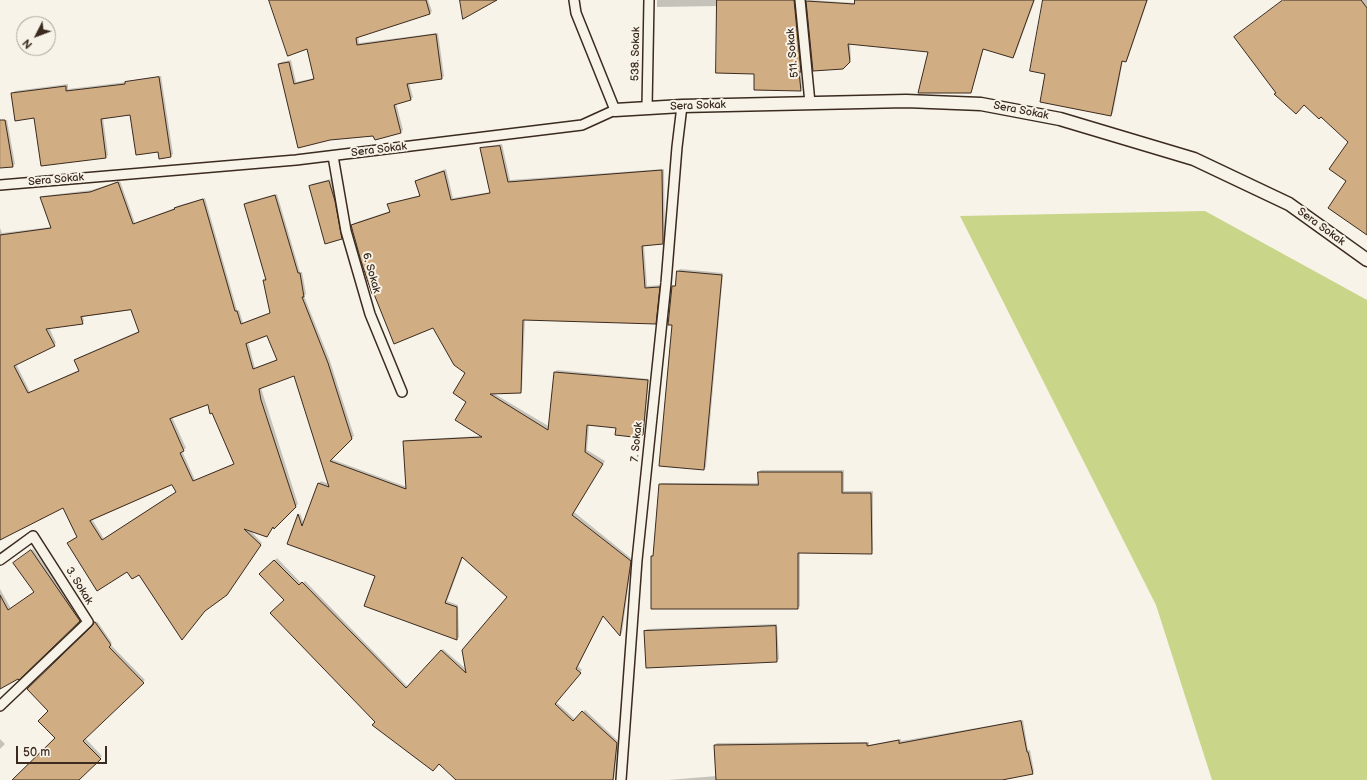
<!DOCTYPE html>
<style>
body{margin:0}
#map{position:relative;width:1367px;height:780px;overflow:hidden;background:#f7f3e8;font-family:"Balsamiq Sans",sans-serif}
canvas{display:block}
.north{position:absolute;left:16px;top:16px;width:40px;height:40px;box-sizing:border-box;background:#f7f3e8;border:1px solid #aca397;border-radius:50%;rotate:228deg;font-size:11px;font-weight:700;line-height:16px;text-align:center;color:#3b2a1e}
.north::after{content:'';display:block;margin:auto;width:14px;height:18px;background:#3b2a1e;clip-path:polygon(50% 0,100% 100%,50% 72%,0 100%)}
.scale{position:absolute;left:16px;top:746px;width:91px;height:18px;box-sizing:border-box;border:2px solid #3b2a1e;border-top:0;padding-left:5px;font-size:12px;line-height:14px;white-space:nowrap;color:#3b2a1e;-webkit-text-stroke:3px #f7f3e8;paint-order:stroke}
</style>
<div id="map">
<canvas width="1367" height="780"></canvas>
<div class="north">N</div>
<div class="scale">50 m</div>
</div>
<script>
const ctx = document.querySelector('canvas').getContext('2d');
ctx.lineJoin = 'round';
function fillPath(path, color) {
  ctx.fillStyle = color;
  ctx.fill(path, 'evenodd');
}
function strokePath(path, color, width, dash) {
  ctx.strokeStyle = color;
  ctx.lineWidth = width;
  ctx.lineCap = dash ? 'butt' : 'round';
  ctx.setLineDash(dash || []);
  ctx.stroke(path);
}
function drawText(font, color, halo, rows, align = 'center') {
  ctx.font = font + ' "Balsamiq Sans",sans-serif';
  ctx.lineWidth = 4;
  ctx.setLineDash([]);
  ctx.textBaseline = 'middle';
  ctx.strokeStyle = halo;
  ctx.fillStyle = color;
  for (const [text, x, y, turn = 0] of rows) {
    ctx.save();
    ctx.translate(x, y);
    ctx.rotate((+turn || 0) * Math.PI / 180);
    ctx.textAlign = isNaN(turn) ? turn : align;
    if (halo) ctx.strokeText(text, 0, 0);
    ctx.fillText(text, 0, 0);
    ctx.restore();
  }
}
const green = new Path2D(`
 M 1205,211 L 1367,300 L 1367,780 L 1212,780 L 1156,605 L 960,216 Z`);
const shadow = new Path2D(`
 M 270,0 L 428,0 L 432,11 L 430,14 L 358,36 L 359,43 L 438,33 L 444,76 L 442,78 L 409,83 L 413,97 L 411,99 L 396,103 L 403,130 L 401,132 L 375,139 L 374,134 L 330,140 L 279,64 L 281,62 L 291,60 L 296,82 L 315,78 L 308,48 Z
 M 657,0 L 796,0 L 803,69 L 801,71 L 802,88 L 800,90 L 755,73 L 718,6 L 657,7 Z
 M 809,0 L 855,3 L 856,0 L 1035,0 L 1015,55 L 1013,57 L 984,48 L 972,90 L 970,92 L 929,52 L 850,43 L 851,59 L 843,68 L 807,2 Z
 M 1044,0 L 1148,0 L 1128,58 L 1126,61 L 1123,60 L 1113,113 L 1111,115 L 1046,73 Z
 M 1284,0 L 1367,0 L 1367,234 L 1348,181 L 1349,142 L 1321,116 L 1304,104 L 1277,93 Z
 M 161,76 L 173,154 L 171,156 L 159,158 L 158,151 L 131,114 L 103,118 L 108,155 L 106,157 L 35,117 L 13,93 L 15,91 L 68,84 L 68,89 L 127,82 L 128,81 Z
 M 7,120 L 15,164 L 13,166 L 0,167 L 0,121 Z
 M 502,144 L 510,180 L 664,169 L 665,241 L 663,243 L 644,245 L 647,286 L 661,285 L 657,321 L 655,323 L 525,319 L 522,390 L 520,392 L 493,393 L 550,427 L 555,372 L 557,370 L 649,379 L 644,432 L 642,434 L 617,427 L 589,425 L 587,450 L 605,461 L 574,512 L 632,559 L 622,633 L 621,634 L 603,616 L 578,666 L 582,670 L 556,702 L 576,720 L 585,710 L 618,741 L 614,780 L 458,780 L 440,763 L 377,722 L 286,600 L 261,574 L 277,558 L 302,584 L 305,581 L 408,687 L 443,649 L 466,669 L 508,597 L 463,557 L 447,601 L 458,605 L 459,637 L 457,639 L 376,576 L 289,544 L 300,513 L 304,524 L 319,483 L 321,481 L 329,484 L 294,374 L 261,388 L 298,504 L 274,528 L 273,526 L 249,529 L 262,543 L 227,594 L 127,570 L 78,536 L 64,507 L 0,539 L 0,228 L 2,233 L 51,227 L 41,198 L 43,196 L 92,190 L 120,181 L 135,223 L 175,208 L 177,206 L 205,198 L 237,310 L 239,310 L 243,323 L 271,312 L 264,281 L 266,279 L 245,204 L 247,202 L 277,194 L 300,272 L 302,272 L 306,294 L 304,296 L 330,361 L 354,436 L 331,459 L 407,487 L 404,442 L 406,440 L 482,436 L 468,401 L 466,373 L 433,327 L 352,225 L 354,223 L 390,211 L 388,205 L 390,203 L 421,195 L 417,181 L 419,179 L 446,169 L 453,198 L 491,192 L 481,149 L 483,147 ZM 132,309 L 139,331 L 77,358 L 75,360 L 79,370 L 30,392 L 16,364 L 56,343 L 49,327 L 82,323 L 84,321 L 83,316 ZM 268,334 L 278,359 L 255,368 L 248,342 ZM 208,404 L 235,463 L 195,480 L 182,451 L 186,448 L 172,417 ZM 173,484 L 177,491 L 104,539 L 92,519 Z
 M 331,179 L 336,199 L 344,236 L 342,238 L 310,186 L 312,184 Z
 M 680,269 L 723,273 L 706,467 L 704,469 L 673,324 L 673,287 L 677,284 L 678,271 Z
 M 761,470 L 844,470 L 844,491 L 873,491 L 873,550 L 871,553 L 800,552 L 800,606 L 798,608 L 652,556 L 654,555 L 660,485 L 662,483 L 759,483 L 759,472 Z
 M 33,549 L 82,618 L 19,678 L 0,687 L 0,589 L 11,609 L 35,592 L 14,563 Z
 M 97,621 L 112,643 L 110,644 L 145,680 L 85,738 L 102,756 L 77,780 L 14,780 L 56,738 L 50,711 Z
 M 777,624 L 779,659 L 777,661 L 645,631 L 647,629 Z
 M 1023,720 L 1028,750 L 1030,750 L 1034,771 L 1032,773 L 996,780 L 668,780 L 717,776 L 715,745 L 717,743 L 869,742 L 869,745 L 901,739 L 901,741 Z
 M 0,739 L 5,744 L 0,749 Z`);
const building = new Path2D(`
 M 269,0 L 426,0 L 430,14 L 356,38 L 357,45 L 436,34 L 442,79 L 407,84 L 411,100 L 394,105 L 401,133 L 375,140 L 373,136 L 330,140 L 298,148 L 278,64 L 289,62 L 294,84 L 314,79 L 307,49 L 288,56 Z
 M 460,0 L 497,0 L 463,19 Z
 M 717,0 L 794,0 L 801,72 L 799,72 L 801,91 L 754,90 L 754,74 L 716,73 Z
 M 855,0 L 1034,0 L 1013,58 L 983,49 L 971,93 L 918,93 L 928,52 L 848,44 L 850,62 L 843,69 L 813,71 L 806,1 L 854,4 Z
 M 1043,0 L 1147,0 L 1126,62 L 1122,61 L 1111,116 L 1040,102 L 1045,74 L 1030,71 Z
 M 1283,0 L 1361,0 L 1367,8 L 1367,235 L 1328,208 L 1346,181 L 1329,169 L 1348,142 L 1321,117 L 1319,119 L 1304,105 L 1296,114 L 1274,94 L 1276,93 L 1234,37 Z
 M 159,77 L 171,157 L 159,159 L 158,152 L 136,155 L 130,115 L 101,119 L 106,158 L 41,166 L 34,118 L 15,121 L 11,93 L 66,86 L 66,91 L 125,84 L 125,82 Z
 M 0,120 L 5,120 L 13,167 L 0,168 Z
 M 500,146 L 508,182 L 662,170 L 663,244 L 642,246 L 645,288 L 660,287 L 656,324 L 523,320 L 521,393 L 490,394 L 548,430 L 554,372 L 648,380 L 643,435 L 633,437 L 615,435 L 616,428 L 587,425 L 585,452 L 603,464 L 572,515 L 631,561 L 620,636 L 603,616 L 576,669 L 581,673 L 555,704 L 573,721 L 582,711 L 617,743 L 613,780 L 456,780 L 439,764 L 433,771 L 372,725 L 375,722 L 270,613 L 284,600 L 259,574 L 274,560 L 299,585 L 302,582 L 406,688 L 441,650 L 466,673 L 462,650 L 507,597 L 462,557 L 445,603 L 457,607 L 457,640 L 364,606 L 375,576 L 287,544 L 298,514 L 302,526 L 318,483 L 329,487 L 294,376 L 259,389 L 261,400 L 296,507 L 274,529 L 273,527 L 267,537 L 244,529 L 261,545 L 227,595 L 205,611 L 182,640 L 139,575 L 132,579 L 127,572 L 97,591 L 67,543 L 77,537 L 63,508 L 0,540 L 0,235 L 51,228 L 40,197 L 90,192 L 118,182 L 133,224 L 175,209 L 174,208 L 203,199 L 235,311 L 237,311 L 241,324 L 270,313 L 263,280 L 266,280 L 244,204 L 275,195 L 298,273 L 300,273 L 304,297 L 302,297 L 328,363 L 352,439 L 330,461 L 406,489 L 403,441 L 482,437 L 455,420 L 466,402 L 453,393 L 465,373 L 454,365 L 433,328 L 394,344 L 374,294 L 372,294 L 361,261 L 351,225 L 390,212 L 387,204 L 420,196 L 415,181 L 444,171 L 451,200 L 490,193 L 480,148 ZM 131,310 L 139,332 L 74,360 L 79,371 L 28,393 L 14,366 L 55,346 L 46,329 L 83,324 L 81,317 ZM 267,336 L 277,360 L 253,369 L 246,344 ZM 208,405 L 210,414 L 212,413 L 234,464 L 193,481 L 180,453 L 184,451 L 170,419 ZM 172,485 L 176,492 L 102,540 L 90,521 Z
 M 329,181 L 335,201 L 342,239 L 325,244 L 309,186 Z
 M 677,271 L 722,275 L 704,470 L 659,466 L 672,325 L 668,325 L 672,286 L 675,286 Z
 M 758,472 L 842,472 L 842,493 L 871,493 L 872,554 L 798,553 L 798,609 L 651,609 L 651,556 L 653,556 L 659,484 L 758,485 Z
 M 31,550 L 80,621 L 19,680 L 18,679 L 0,689 L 0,595 L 8,610 L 34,592 L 13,563 Z
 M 95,622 L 111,645 L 109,647 L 144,683 L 83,741 L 101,759 L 79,780 L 12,780 L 55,738 L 38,721 L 48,711 L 27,689 L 92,626 Z
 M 776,626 L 777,662 L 646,668 L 644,631 Z
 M 1021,721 L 1027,752 L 1028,752 L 1033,774 L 1002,780 L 716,780 L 714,745 L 867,743 L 867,746 L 899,740 L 899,743 Z`);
const minor = new Path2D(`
 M 800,0 L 810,103
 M 647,108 L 649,0
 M 333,156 L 346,231 L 370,314 L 402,392
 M 0,185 L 296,160 L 582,125 L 615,110 L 576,13 L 574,0
 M 0,560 L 33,536 L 88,622 L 0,706
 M 621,780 L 637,560 L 666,283 L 677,147 L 682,106`);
const tertiary = new Path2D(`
 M 615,110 L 682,106 L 906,101 L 981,104 L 1060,119 L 1194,159 L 1289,204 L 1367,260`);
const streetNames = [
 ["511. Sokak",793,53,-95],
 ["538. Sokak",636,54,-89],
 ["Sera Sokak",698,106,-2],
 ["Sera Sokak",1021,111,11],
 ["Sera Sokak",379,150,-7],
 ["Sera Sokak",56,180,-5],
 ["Sera Sokak",1321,227,36],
 ["6. Sokak",371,273,74],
 ["7. Sokak",637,442,-84],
 ["3. Sokak",79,586,58]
];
fillPath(green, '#c9d588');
fillPath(shadow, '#0003');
fillPath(building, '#d1ad83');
strokePath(building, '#3b2a1e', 1);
strokePath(minor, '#3b2a1e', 12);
strokePath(tertiary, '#3b2a1e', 15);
strokePath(minor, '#f7f3e8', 9);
strokePath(tertiary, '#f7f3e8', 12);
drawText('11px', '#3b2a1e', '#f7f3e8', streetNames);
</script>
